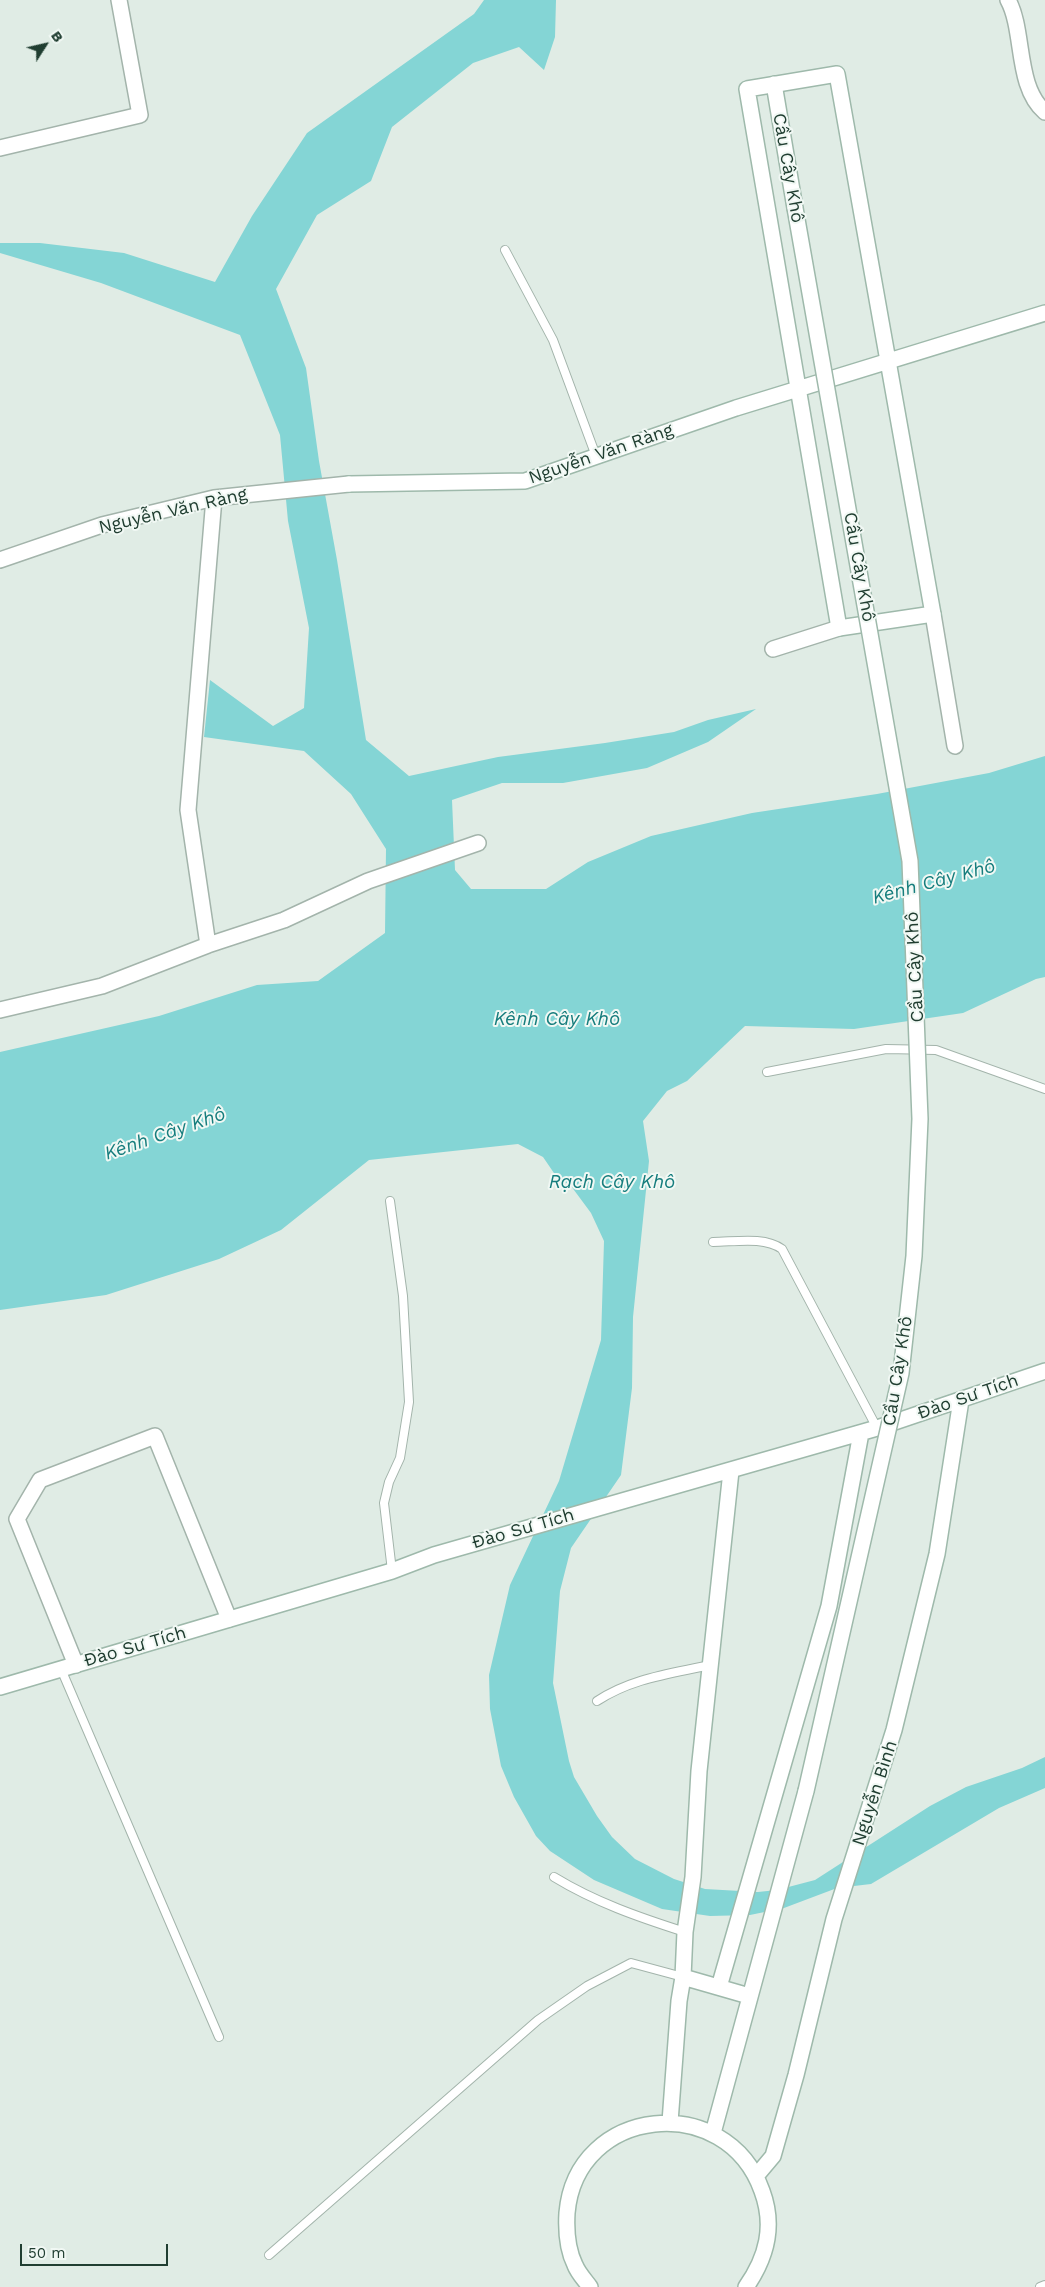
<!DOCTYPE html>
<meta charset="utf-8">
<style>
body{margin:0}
#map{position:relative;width:1045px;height:2287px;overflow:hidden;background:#e0ece5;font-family:"Work Sans",sans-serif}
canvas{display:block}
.north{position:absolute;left:20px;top:20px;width:50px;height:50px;-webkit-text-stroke:4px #f1f8f4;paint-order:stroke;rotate:55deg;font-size:14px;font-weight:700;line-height:20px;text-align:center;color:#203e31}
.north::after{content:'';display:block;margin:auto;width:18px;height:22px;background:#203e31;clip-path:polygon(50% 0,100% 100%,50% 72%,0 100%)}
.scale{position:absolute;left:20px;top:2244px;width:148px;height:22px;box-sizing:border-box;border:2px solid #203e31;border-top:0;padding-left:6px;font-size:15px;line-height:18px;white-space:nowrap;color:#203e31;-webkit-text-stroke:4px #f1f8f4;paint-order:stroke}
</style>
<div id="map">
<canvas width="1045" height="2287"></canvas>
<div class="north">B</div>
<div class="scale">50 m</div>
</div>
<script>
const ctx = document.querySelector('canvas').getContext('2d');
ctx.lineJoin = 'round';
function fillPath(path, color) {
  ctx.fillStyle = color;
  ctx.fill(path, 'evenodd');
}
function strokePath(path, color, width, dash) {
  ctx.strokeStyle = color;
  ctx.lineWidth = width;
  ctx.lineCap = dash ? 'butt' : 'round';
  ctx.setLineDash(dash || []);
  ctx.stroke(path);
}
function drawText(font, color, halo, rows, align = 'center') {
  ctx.font = font + ' "Work Sans",sans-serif';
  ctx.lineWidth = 4;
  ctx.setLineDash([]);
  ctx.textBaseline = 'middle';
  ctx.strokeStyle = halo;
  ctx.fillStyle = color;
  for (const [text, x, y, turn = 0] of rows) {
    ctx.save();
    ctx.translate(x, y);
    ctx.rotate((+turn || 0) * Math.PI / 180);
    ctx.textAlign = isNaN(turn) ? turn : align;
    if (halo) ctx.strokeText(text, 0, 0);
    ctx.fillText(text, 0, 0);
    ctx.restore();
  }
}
const water = new Path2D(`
 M 484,0 L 556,0 L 555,37 L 544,70 L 519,47 L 473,63 L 392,127 L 371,181 L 317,215 L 276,289 L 306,368 L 319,461 L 337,560 L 366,740 L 409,776 L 498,757 L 605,743 L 674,732 L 708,720 L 756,709 L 708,742 L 647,768 L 563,783 L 502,783 L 452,800 L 455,870 L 471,889 L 546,889 L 588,862 L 651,836 L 752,813 L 877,794 L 989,773 L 1045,756 L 1045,977 L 1036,979 L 963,1013 L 854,1029 L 745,1026 L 687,1081 L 667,1091 L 643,1121 L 649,1161 L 633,1317 L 632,1388 L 621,1475 L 571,1548 L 560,1591 L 553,1683 L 569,1761 L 574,1777 L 597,1816 L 612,1837 L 635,1859 L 674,1879 L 705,1889 L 758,1892 L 777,1890 L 815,1880 L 930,1806 L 966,1787 L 1022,1768 L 1045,1757 L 1045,1788 L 999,1808 L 871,1884 L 837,1888 L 784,1908 L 750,1915 L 710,1916 L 662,1909 L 594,1880 L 550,1851 L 536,1836 L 514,1797 L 501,1766 L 490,1709 L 489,1675 L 510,1585 L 559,1481 L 601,1340 L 604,1241 L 591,1213 L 571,1186 L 556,1176 L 543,1157 L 518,1144 L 369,1160 L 281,1230 L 219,1259 L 106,1295 L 0,1310 L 0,1052 L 159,1016 L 257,985 L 318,981 L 385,933 L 386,849 L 351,794 L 304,751 L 204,737 L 210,680 L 273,726 L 304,708 L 309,628 L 288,521 L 280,435 L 240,335 L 101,283 L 0,253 L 0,243 L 40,243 L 124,253 L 215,282 L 252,216 L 307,133 L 474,14 Z`);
const lane = new Path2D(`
 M 505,250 L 553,340 L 596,456
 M 767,1072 L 886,1049 L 936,1050 L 1045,1089
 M 390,1201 L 403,1296 L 409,1402 L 400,1458 L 389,1482 L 384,1503 L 392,1571
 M 713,1242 C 734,1242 764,1236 782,1249 L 877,1428
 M 61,1669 L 219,2037
 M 597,1701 C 632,1678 670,1674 710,1665
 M 554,1877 C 595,1902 638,1917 685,1932
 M 269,2255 L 538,2020 L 587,1986 L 631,1963 L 683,1977
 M 1040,2287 L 1045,2285`);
const street = new Path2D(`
 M 1008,0 C 1025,31 1015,86 1045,112
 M 0,148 L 140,115 L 119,0
 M 0,560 L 102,525 L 214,498 L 349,484
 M 933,614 L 955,746
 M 773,649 L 839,628
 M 208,945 L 188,810 L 214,498
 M 0,1010 L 102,986 L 208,945 L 284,920 L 368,881 L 478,843
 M 76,1665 L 17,1519 L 40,1480 L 155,1436 L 229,1619`);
const secondary = new Path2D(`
 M 837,74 L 933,614 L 839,628 L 747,89 Z
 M 774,84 L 795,208
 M 349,484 L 525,481 L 736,408 L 1045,313
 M 0,1687 L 392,1571 L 434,1555 L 877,1428 L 1045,1371
 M 683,1977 L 749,1996
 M 719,1987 L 829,1606 L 861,1433
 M 670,2122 L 679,2001 L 683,1977 L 685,1932 L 693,1877 L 699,1771 L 731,1471
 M 713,2133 L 806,1791
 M 757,2175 L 773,2156 L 796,2075 L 834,1919 L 894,1730 L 937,1554 L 961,1400
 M 590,2287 C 585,2280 578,2273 575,2265 C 567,2249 566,2230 567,2213 C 576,2106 726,2090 762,2191 C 775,2226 767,2257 746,2287`);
const secondaryBridge = new Path2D(`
 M 795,208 L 910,861 L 920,1119 L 914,1256 L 901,1373 L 806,1791`);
const streetNames = [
 ["Cầu Cây Khô",788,168,80],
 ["Nguyễn Văn Ràng",601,454,-19],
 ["Nguyễn Văn Ràng",173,511,-13],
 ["Cầu Cây Khô",859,567,80],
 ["Cầu Cây Khô",915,967,-93],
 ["Cầu Cây Khô",898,1371,-81],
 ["Đào Sư Tích",968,1397,-19],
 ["Đào Sư Tích",523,1529,-16],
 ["Đào Sư Tích",135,1647,-16],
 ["Nguyễn Bình",875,1793,-72]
];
const waterNames = [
 ["Kênh Cây Khô",934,882,-15],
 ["Kênh Cây Khô",557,1019],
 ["Kênh Cây Khô",165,1134,-19],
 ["Rạch Cây Khô",612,1182]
];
fillPath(water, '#84d5d5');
strokePath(lane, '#a3b4ab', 10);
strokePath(street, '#a3b4ab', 18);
strokePath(secondary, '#9eb9ab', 18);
strokePath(lane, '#fff', 8);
strokePath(street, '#fff', 15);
strokePath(secondary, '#fff', 15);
strokePath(secondaryBridge, '#9eb9ab', 18, []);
strokePath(secondaryBridge, '#fff', 15);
drawText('18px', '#203e31', '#f1f8f4', streetNames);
drawText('italic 19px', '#167d7d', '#f1f8f4', waterNames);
</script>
